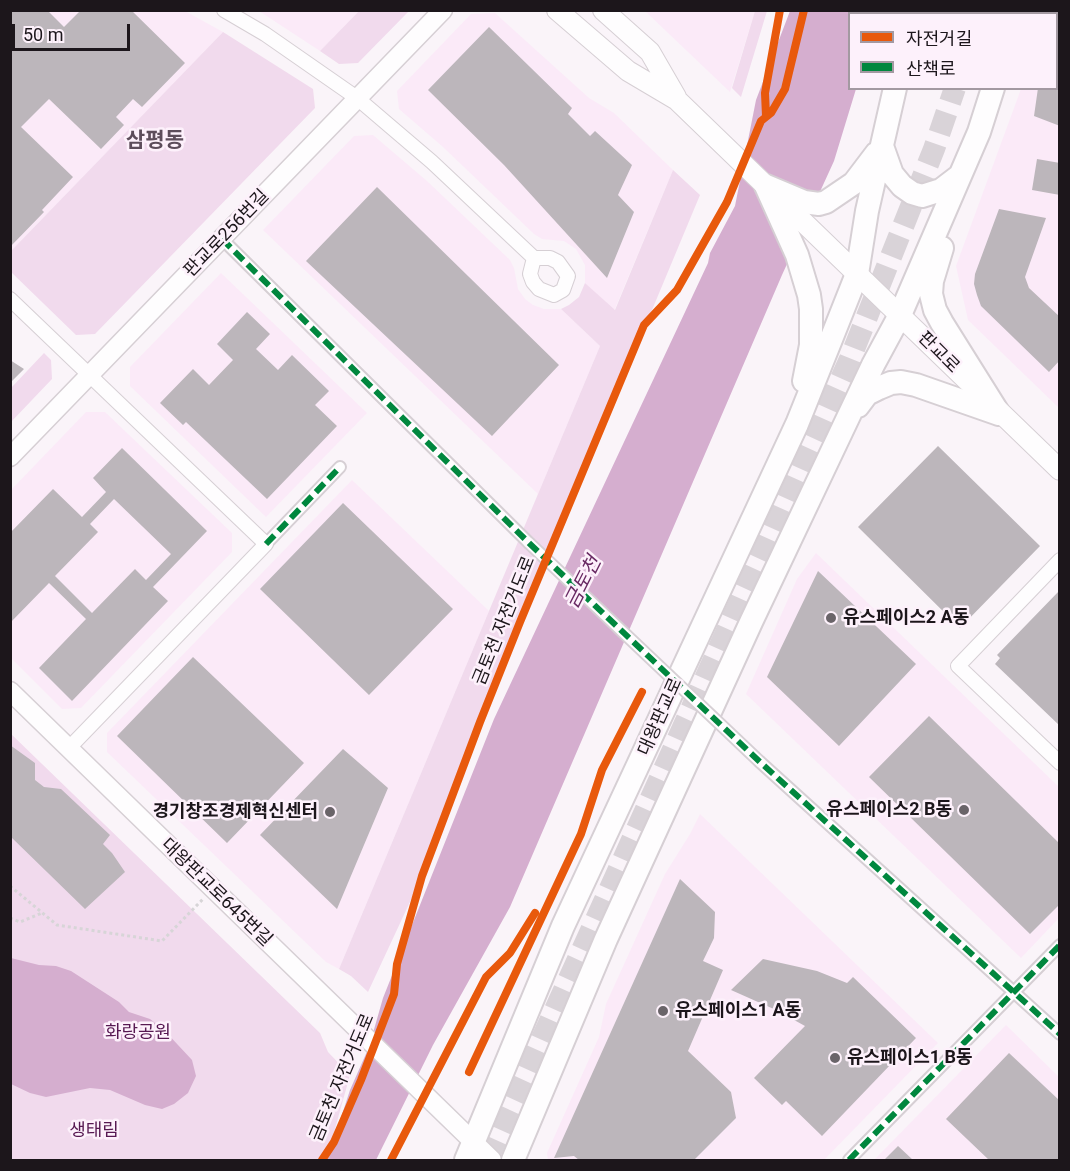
<!DOCTYPE html>
<meta charset="utf-8">
<style>
body{margin:0}
#map{position:relative;width:1070px;height:1171px;overflow:hidden;background:#faf4f9;font-family:Roboto,"Noto Sans KR",sans-serif}
canvas{display:block}
.frame{position:absolute;inset:0;border:12px solid #1c161b;pointer-events:none}
.legend{position:absolute;left:848px;top:12px;width:210px;height:78px;box-sizing:border-box;background:#fdf1fb;border:2px solid #a399a1;margin:0;padding:8px 10px;list-style:none;font-size:18px;color:#1c161b}
.legend li{display:flex;align-items:center;gap:12px;height:30px}
.legend b{width:30px;border:2px solid #a399a1}
.scale{position:absolute;left:12px;top:24px;width:118px;height:27px;box-sizing:border-box;border:3px solid #1c161b;border-top:0;padding-left:8px;font-size:18px;line-height:21px;white-space:nowrap;color:#1c161b;-webkit-text-stroke:4px #fdf1fb;paint-order:stroke}
</style>
<div id="map">
<canvas width="1070" height="1171"></canvas>
<div class="frame"></div>
<ul class="legend">
<li><b style="height:8px;background:#e8590c"></b>자전거길</li>
<li><b style="height:8px;background:#00873e"></b>산책로</li>
</ul>
<div class="scale">50 m</div>
</div>
<script>
const ctx = document.querySelector('canvas').getContext('2d');
ctx.lineJoin = 'round';
function fillPath(path, color) { ctx.fillStyle = color; ctx.fill(path, 'evenodd'); }
const toPath = rows => new Path2D(rows.map(r => 'M' + r).join(''));
function trace(path, color, width, dash) { ctx.strokeStyle = color; ctx.lineWidth = width; ctx.lineCap = dash ? 'butt' : 'round'; ctx.setLineDash(dash || []); ctx.stroke(path); }
function drawText(font, color, halo, rows, align = 'center') {
  ctx.font = font + ' Roboto,"Noto Sans KR",sans-serif'; ctx.lineWidth = 5; ctx.setLineDash([]); ctx.textBaseline = 'middle'; ctx.strokeStyle = halo; ctx.fillStyle = color; for (const [text, x, y, turn = 0] of rows) {
    ctx.save(); ctx.translate(x, y); ctx.rotate((+turn || 0) * Math.PI / 180); ctx.textAlign = isNaN(turn) ? turn : align; if (halo) ctx.strokeText(text, 0, 0); ctx.fillText(text, 0, 0); ctx.restore();
  }
}
fillPath(toPath([
 [11,11,185,11,223,32,11,251],
 [259,11,258,11,359,11,320,51],
 [645,11,755,11,730,92],
 [1032,11,1059,11,1059,408,968,320,956,266,1021,89,1056,88,1056,14,1031,13],
 [495,13,589,98,614,113,673,170,614,311,585,283,585,265,576,249,564,241,542,239,534,234,443,147,399,109,397,91,471,14],
 [373,135,427,181,510,260,514,268,518,289,525,299,533,305,544,309,561,309,600,346,538,494,263,230,354,136],
 [221,273,367,413,266,517,130,386,130,367],
 [86,412,105,412,232,533,232,552,81,708,62,709,11,658,11,490],
 [352,480,489,611,339,969,326,962,107,752,107,733],
 [816,553,1059,787,1059,918,1021,958,746,694,797,579],
 [700,814,938,1043,824,1160,548,1160,547,1153,599,1037,606,1004,665,874,690,834],
 [1006,1025,1059,1077,1059,1160,874,1160]
]), '#fbeaf8');
fillPath(toPath([
 [359,11,409,11,358,63,339,64,320,51],
 [755,11,767,11,741,97,732,88],
 [223,32,313,89,315,108,95,334,76,335,11,272,11,251],
 [673,170,700,195,480,722,422,876,368,992,351,976,339,969,600,346,561,309,569,305,579,297,585,283,615,310],
 [44,353,51,360,52,379,11,422,11,388],
 [10,733,320,1033,328,1052,350,1075,328,1154,323,1160,11,1160]
]), '#f1daed');
fillPath(toPath([
 [790,11,875,11,874,13,850,14,850,88,856,89,834,161,782,275,510,907,433,1045,376,1160,324,1160,334,1139,350,1090,369,1047,383,998,494,719,708,263,710,253,735,206,756,100],
 [11,958,39,965,56,966,71,971,119,1002,129,1012,150,1019,164,1030,192,1060,196,1076,188,1093,174,1104,162,1109,145,1105,110,1090,90,1088,46,1097,30,1093,11,1084]
]), '#d5aecf');
fillPath(toPath([
 [10,10,47,10,64,27,81,10,131,10,185,63,142,107,133,99,116,117,124,125,101,149,49,99,21,127,73,177,42,210,44,212,10,247],
 [1049,10,1060,10,1060,35,1056,34,1056,14,1048,14],
 [489,27,572,108,568,114,590,136,595,131,632,165,618,195,634,212,607,278,504,165,428,90],
 [1056,79,1060,80,1060,126,1034,116,1038,88,1056,88],
 [1037,159,1060,163,1060,195,1032,190],
 [377,187,559,365,492,436,306,261],
 [999,209,1046,218,1025,277,1029,288,1060,317,1060,360,1049,372,981,306,977,295,974,284,975,274],
 [247,312,270,334,256,349,278,370,292,355,329,391,315,405,337,426,267,499,186,422,183,425,160,403,193,369,209,385,233,360,217,344],
 [10,360,24,369,10,383],
 [938,446,1040,546,960,628,858,527],
 [122,448,207,531,153,587,168,601,72,701,39,668,86,619,49,583,10,623,10,533,53,489,82,517,106,492,93,478],
 [114,499,171,554,146,580,135,569,92,613,55,576,98,532,90,524],
 [343,503,453,609,369,695,260,589],
 [818,571,916,664,839,746,767,677],
 [1060,590,1060,726,995,664,1000,658,997,655],
 [193,657,304,763,227,843,117,736],
 [929,716,1060,844,1060,904,1030,934,869,777],
 [10,745,35,763,35,780,44,787,61,789,110,835,103,844,112,853,125,872,85,909,10,836],
 [343,749,388,788,337,909,260,835],
 [680,879,715,912,714,938,703,961,723,970,688,1051,731,1092,736,1118,694,1160,579,1160,574,1156,554,1158],
 [763,959,817,971,847,983,853,977,916,1038,822,1136,786,1101,782,1105,754,1078,805,1026,776,1010,731,990],
 [1009,1053,1060,1101,1060,1160,989,1160,946,1119],
 [898,1146,913,1160,884,1160]
]), '#bcb6bb');
trace(toPath([
 [487,1160,850,359,934,149,955,88]
]), '#d9d3d8', 22, [22, 11]);
const pedestrian = toPath([
 [222,239,529,543],
 [266,544,340,467],
 [760,762,1060,1034],
 [849,1160,1060,945]
]);
const minor = toPath([
 [224,10,265,34,357,98,432,162,534,258,550,258,558,262,568,276,563,290,554,295,539,289,533,282,530,274,534,258],
 [10,299,266,544,69,748],
 [1060,560,958,666,1060,763]
]);
const tertiary = toPath([
 [10,457,443,10],
 [10,691,492,1160]
]);
const secondary = toPath([
 [557,10,628,71,677,100,1060,470],
 [603,10,650,52,676,97]
]);
const primary = toPath([
 [917,14,917,10],
 [969,14,970,10],
 [1004,14,1004,10],
 [882,146,892,174,902,186,912,193,922,196,941,190,958,177],
 [766,186,797,255,809,295,811,309,811,345,804,381],
 [766,186,804,202,819,204,826,202,854,183,876,154],
 [942,248,932,281,931,294,935,310,942,323,999,414],
 [858,406,867,394,879,388,891,383,901,382,916,385,999,414],
 [466,1160,563,926,797,424,832,337,857,274,867,211,895,88],
 [513,1160,606,939,752,620,873,365,900,315,979,132,993,88]
]);
trace(pedestrian, '#d6cfd4', 14);
trace(minor, '#d6cfd4', 16);
trace(tertiary, '#d6cfd4', 21);
trace(secondary, '#d6cfd4', 22);
trace(primary, '#d6cfd4', 26);
trace(toPath([
 [10,886,57,925,162,941,203,899],
 [10,918,20,922,42,913]
]), '#d7d5d7', 3, [3, 3]);
trace(pedestrian, '#fefdfe', 10);
trace(minor, '#fefdfe', 14);
trace(tertiary, '#fefdfe', 18);
trace(secondary, '#fefdfe', 20);
trace(primary, '#fefdfe', 22);
const pedestrianBridge = toPath([
 [529,543,760,762]
]);
trace(pedestrianBridge, '#d6cfd4', 14, []);
trace(pedestrianBridge, '#fefdfe', 10);
trace(toPath([
 [222,239,529,543,760,762,1060,1034],
 [266,544,340,467],
 [849,1160,1060,945]
]), '#00873e', 6, [12, 6]);
trace(toPath([
 [766,116,765,93,780,10],
 [469,1072,581,834,602,770,642,692],
 [322,1160,334,1142,361,1080,394,994,397,964,422,876,480,722,520,622,644,325,677,290,727,202,761,121,771,113,785,89,804,10],
 [391,1160,486,977,510,953,535,913]
]), '#e8590c', 8);
for (const [x, y, r, color] of [
 [831,618,6,"#6a6469"],
 [964,810,6,"#6a6469"],
 [330,812,6,"#6a6469"],
 [663,1011,6,"#6a6469"],
 [835,1058,6,"#6a6469"]
]) { const dot = new Path2D(); dot.arc(x, y, r, 0, 2 * Math.PI); ctx.fillStyle = color; ctx.fill(dot); trace(dot, '#fdf1fb', 2); }
drawText('18px', '#1c161b', '#fdf1fb', [
 ["판교로256번길",227,234,-46],
 ["판교로",938,353,45],
 ["금토천 자전거도로",505,621,-68],
 ["대왕판교로",661,717,-66],
 ["대왕판교로645번길",216,893,44],
 ["금토천 자전거도로",343,1078,-67]
]);
drawText('bold 18px', '#1c161b', '#fdf1fb', [
 ["유스페이스2 A동",843,618],
 ["유스페이스2 B동",952,810,"right"],
 ["경기창조경제혁신센터",318,812,"right"],
 ["유스페이스1 A동",675,1011],
 ["유스페이스1 B동",847,1058]
], 'left');
drawText('18px', '#571952', '#fdf1fb', [
 ["화랑공원",138,1033],
 ["생태림",94,1131]
]);
drawText('italic 20px', '#692a63', '#fdf1fb', [
 ["금토천",584,583,-63]
]);
drawText('bold 21px', '#5d4d5b', '#fdf1fb', [
 ["삼평동",155,142]
]);
</script>
